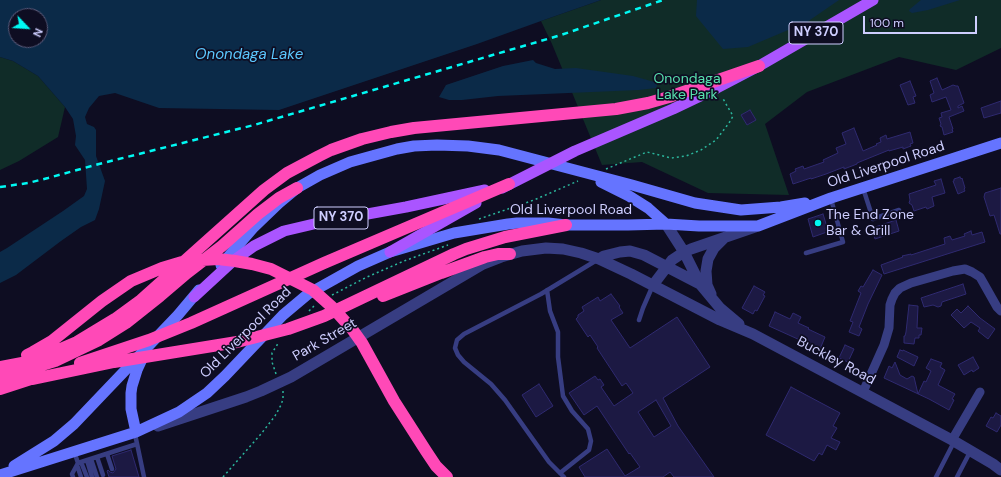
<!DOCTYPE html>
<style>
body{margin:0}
#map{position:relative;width:1001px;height:477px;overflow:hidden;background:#0e0d22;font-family:"DM Sans",sans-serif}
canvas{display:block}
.north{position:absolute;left:8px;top:8px;width:40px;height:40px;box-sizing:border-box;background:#0e0d22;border:1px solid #5b5a7a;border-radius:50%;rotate:115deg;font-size:11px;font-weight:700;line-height:16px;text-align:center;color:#ceceff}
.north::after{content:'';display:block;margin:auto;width:14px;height:18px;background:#00f9f3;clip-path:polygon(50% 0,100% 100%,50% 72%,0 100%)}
.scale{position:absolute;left:863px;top:16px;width:114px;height:18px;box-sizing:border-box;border:2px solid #ceceff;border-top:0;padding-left:5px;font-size:12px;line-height:14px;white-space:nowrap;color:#ceceff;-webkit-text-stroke:3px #0e0d22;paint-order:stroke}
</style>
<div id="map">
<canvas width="1001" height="477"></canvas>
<div class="north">N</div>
<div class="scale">100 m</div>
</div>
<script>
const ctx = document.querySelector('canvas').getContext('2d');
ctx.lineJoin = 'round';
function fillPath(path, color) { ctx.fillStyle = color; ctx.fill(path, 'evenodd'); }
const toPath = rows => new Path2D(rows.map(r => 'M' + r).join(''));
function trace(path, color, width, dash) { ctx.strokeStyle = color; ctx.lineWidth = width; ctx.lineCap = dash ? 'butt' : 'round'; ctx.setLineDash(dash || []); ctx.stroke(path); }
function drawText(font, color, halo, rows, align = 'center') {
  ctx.font = font + ' "DM Sans",sans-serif'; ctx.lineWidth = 3.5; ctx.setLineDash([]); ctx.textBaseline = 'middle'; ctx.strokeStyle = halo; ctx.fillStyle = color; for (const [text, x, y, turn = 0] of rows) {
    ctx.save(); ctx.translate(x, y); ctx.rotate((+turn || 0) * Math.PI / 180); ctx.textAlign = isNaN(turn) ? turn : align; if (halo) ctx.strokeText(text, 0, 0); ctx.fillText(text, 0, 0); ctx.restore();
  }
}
fillPath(toPath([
 [601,0,1001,0,1001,48,956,70,899,57,807,92,765,124,789,195,708,193,642,162,602,165,552,44,541,21],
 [0,57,13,61,38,76,65,107,58,137,19,161,0,170]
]), '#102c28');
fillPath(toPath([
 [0,0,601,0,541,21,477,44,279,110,159,108,115,93,99,96,89,108,85,117,87,124,94,127,96,130,96,156,105,181,99,209,95,220,81,227,61,241,16,275,0,283,0,252,7,248,63,211,84,196,87,189,85,160,75,145,76,136,73,119,65,107,38,76,13,61,0,57],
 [16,16,40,16,40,40,16,40],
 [697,0,839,0,807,22,748,47,723,49,696,16],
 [921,0,960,0,928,10,912,13,909,11,910,9],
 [533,60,536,63,555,69,576,68,633,76,658,83,656,88,639,90,498,96,462,100,449,100,439,97,446,85,503,66]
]), '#0b2a48');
const building = toPath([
 [937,78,942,90,953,85,956,86,958,86,964,103,958,106,958,108,962,106,964,111,949,117,953,129,952,129,953,132,944,135,942,127,940,126,941,124,939,118,942,117,941,113,951,110,946,97,932,102,930,95,934,93,930,81,937,78],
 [910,81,916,96,913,97,915,103,908,105,900,85,910,81],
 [1001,101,1001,113,984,118,981,108,1001,101],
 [750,110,756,120,747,125,741,115,750,110],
 [854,128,863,151,877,145,876,144,881,142,880,138,886,135,887,139,910,132,913,143,910,144,911,146,903,149,903,147,889,151,889,150,857,163,857,164,844,169,844,167,826,174,811,179,811,178,793,184,790,174,796,171,795,169,803,166,804,169,824,162,823,160,838,153,836,148,846,144,842,133,854,128],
 [960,177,961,179,962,178,965,188,964,189,965,191,958,194,953,181,954,181,954,179,960,177],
 [941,179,945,193,932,197,934,206,927,209,926,207,914,211,912,205,909,203,910,200,909,194,936,185,934,181,941,179],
 [1001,188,1001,234,1000,234,994,215,990,216,984,197,985,193,1001,188],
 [823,214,827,227,825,228,827,232,813,237,808,219,823,214],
 [896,220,899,231,875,239,872,228,896,220],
 [971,231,972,235,982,232,985,242,884,274,881,265,903,257,902,256,911,254,911,255,945,244,944,238,950,236,952,240,965,236,964,234,971,231],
 [873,270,882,275,868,304,859,327,862,329,859,336,849,332,853,322,850,321,861,293,858,291,861,286,863,287,873,270],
 [963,284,966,294,942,302,941,306,938,307,933,305,924,307,921,298,963,284],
 [754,286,765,292,763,295,765,296,757,311,755,310,753,314,742,308,754,286],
 [611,294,620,306,619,307,623,313,611,320,630,348,677,317,710,367,663,398,678,426,714,477,674,477,670,472,663,477,585,477,579,467,607,449,625,476,640,467,630,453,629,454,597,406,584,415,569,393,595,376,598,380,600,379,604,385,601,387,614,406,633,393,626,383,622,386,597,348,598,347,590,335,588,337,576,319,578,317,578,315,584,311,582,307,598,297,600,301,611,294],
 [656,400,671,426,654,437,638,412,656,400],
 [909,305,918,306,917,328,922,328,921,335,919,335,919,338,915,338,914,344,904,343,904,336,905,336,906,332,909,305],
 [968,306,980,318,995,329,988,339,978,331,980,328,971,322,964,328,951,315,957,309,961,313,968,306],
 [775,312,790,319,793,313,801,317,798,323,809,328,808,329,825,337,820,349,811,345,769,326,775,312],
 [845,345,854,349,848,362,839,358,845,345],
 [900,350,903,351,903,350,918,357,914,366,897,357,900,350],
 [973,357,979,368,973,372,972,370,964,375,958,365,973,357],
 [931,359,942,363,940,367,945,370,938,385,955,394,952,399,954,400,949,410,929,399,884,378,889,366,892,368,895,362,900,375,907,379,912,376,914,377,918,394,924,381,926,382,931,371,926,368,931,359],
 [539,384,553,406,536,417,522,395,539,384],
 [791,387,840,413,833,426,837,428,831,438,840,442,836,450,827,445,822,455,819,453,814,461,766,435,791,387],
 [996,413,1001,416,1001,425,997,432,986,426,991,417,993,418,996,413],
 [131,450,139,477,109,477,107,471,108,470,110,472,113,473,116,469,112,456,131,450]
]);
fillPath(building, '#1c1943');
trace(building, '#2f2a70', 1);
trace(toPath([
 [606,169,647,152,671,158,686,156,701,150,716,140,729,123,733,116,722,97],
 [479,219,534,200,578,181],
 [332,295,367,277,404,261,448,245],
 [309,311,315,305],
 [276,374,272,362,272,353,279,342],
 [223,477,261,434,275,416,281,405,283,399,283,390]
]), '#2bb69c', 1.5, [2, 3]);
trace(toPath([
 [863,188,873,219,899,210],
 [806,253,843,242,831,199],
 [547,290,550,311,558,332,558,357,563,396,572,411,588,429,591,441,589,450,560,473],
 [639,320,643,308,653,285],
 [135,434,144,477],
 [74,451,78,463,137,444],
 [107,454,112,469],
 [97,457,103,475],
 [91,459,97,477],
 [87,460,92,477],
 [81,462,87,477],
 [77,465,81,477],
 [73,477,72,474,78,463],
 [564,477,549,462,505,400,491,384,464,362,458,355,455,348,457,340,464,334,541,294,597,260],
 [936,477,954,442],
 [957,477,970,452]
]), '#373d82', 4.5);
trace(toPath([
 [863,392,884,345,889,328,890,305,892,299,895,293,900,288,911,283,953,271,965,269,972,272,980,277,984,284,997,307,1001,311],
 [952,440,980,392]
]), '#373d82', 9);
trace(toPath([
 [666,224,684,252,700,284,720,308,739,324],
 [599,259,604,256,620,252,630,251,644,255,700,284],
 [653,285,672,260,684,252,691,249,755,227],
 [711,294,707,285,706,271,708,259,714,248,724,238],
 [158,426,246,397,261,391,291,377,483,264,501,257,522,251,546,248,563,249,581,253,599,259,631,274,720,320,753,334,952,440,993,464,1001,470]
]), '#373d82', 11);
trace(toPath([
 [601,182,629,196,648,208,666,224],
 [221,265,254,227,279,203,297,188,320,175,350,162,397,149,414,146,437,145,468,146,499,150,632,185,695,203,741,210,781,207,805,203],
 [136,432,131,409,131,393,132,386,137,370,144,355],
 [14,466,54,441,74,424,178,315,199,290],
 [0,475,136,432,179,412,207,393,225,376,283,315,308,294,358,266,390,252,454,233,508,224,517,223,548,223,566,225,628,225,666,224,699,226,758,226,831,198,1001,143]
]), '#6574ff', 11);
trace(toPath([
 [502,188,575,151,673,109,717,88,759,66,873,0],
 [390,252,476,203],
 [194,297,233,261,254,246,284,231,318,223,406,207,485,190]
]), '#a5f', 11);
trace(toPath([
 [383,296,441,273,485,257,498,254,510,254],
 [27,355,33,352,52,341,102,301,131,281,162,268,182,262,202,260,218,259,235,261,252,264,271,269,313,290,332,307,352,329,362,343,394,401,426,451,436,466,447,477],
 [80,363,149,340,191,323,324,263,509,184],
 [0,367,22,363,56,351,77,342,115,319,141,300,264,190,287,173,319,156,331,150,362,139,391,132,414,128,616,109,648,103,669,97,759,66],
 [0,378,55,361,99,340,126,323,160,296,187,273,222,246,258,214,279,198,297,188],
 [33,379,114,362,237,342,288,329,324,316,454,254,466,249,505,237,566,225],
 [0,389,40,376]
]), '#ff49b7', 12);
trace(toPath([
 [0,187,28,183,48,178,99,164,254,125,561,35,663,0]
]), '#00f9f3', 2.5, [6, 5]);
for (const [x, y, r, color] of [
 [818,223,4,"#00f9f3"]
]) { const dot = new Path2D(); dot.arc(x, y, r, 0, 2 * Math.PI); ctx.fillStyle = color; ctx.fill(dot); trace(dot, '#0e0d22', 1.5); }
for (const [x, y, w] of [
 [816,33,54],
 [341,218,54]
]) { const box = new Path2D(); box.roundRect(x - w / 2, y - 11, w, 22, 3); ctx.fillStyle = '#0e0d22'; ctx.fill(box); trace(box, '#ceceff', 1); }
drawText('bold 13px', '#ceceff', null, [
 ["NY 370",816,33],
 ["NY 370",341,218]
]);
drawText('14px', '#58e1ae', '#0e0d22', [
 ["Onondaga",687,79],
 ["Lake Park",687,95]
]);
drawText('14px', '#ceceff', '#0e0d22', [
 ["Old Liverpool Road",886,165,-18],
 ["Old Liverpool Road",571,210],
 ["Old Liverpool Road",246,333,-45],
 ["Park Street",325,340,-30],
 ["Buckley Road",836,361,28]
]);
drawText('14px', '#ceceff', '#0e0d22', [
 ["The End Zone",826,215],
 ["Bar & Grill",826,231]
], 'left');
drawText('italic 15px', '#5cc8ff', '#0e0d22', [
 ["Onondaga Lake",249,55]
]);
</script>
